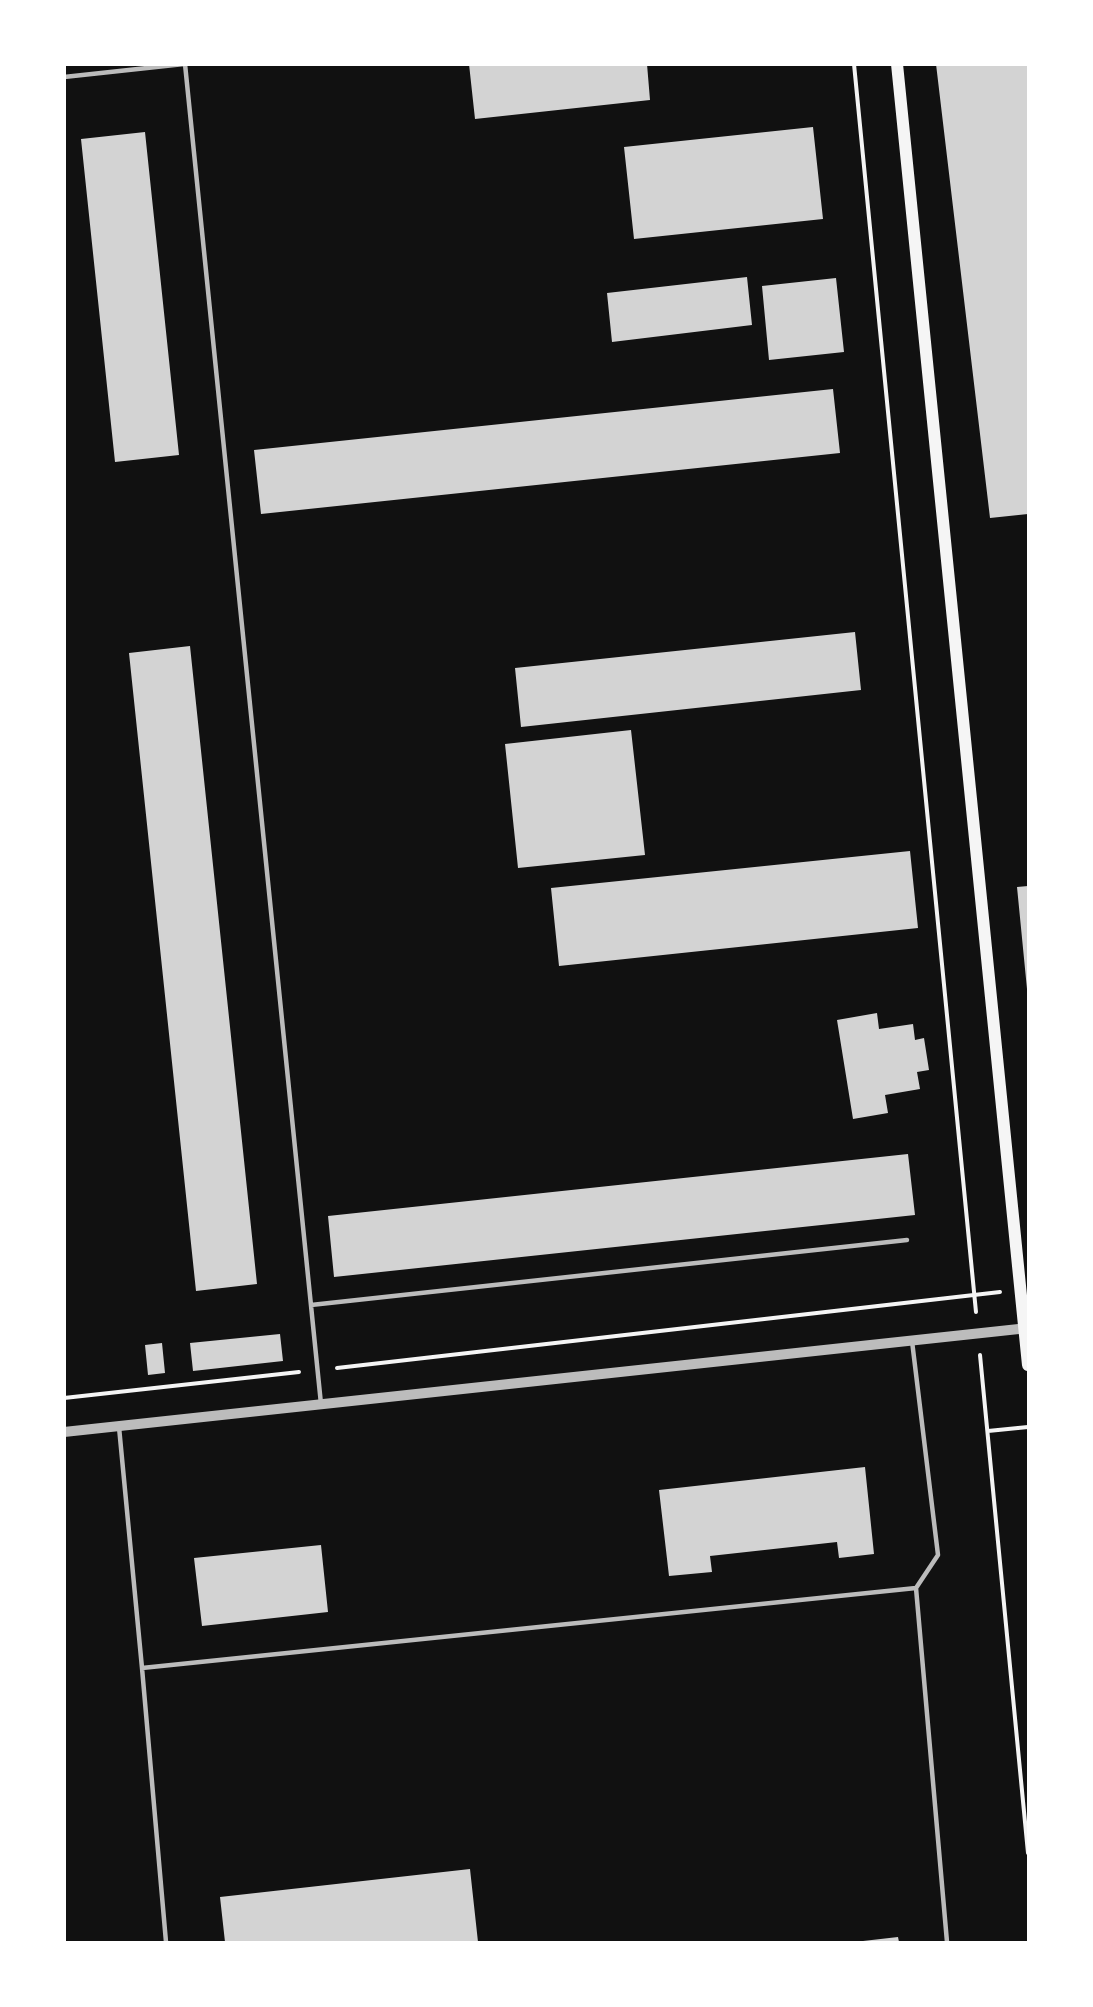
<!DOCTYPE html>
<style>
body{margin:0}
#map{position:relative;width:1093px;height:2007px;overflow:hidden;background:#111;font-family:"IBM Plex Serif",serif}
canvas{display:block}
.frame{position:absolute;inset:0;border:66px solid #fff;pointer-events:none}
</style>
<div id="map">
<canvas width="1093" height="2007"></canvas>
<div class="frame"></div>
</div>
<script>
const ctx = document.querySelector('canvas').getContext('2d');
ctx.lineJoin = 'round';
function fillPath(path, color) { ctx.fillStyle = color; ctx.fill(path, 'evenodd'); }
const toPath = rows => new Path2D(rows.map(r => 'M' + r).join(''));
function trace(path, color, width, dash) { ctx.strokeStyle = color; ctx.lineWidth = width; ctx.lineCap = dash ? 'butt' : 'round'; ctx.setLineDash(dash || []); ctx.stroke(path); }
fillPath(toPath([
 [469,64,647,64,650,100,475,119],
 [936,64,1028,64,1028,514,990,518],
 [813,127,823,219,634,239,624,147],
 [145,132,179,455,115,462,81,139],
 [747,277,752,325,612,342,607,293],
 [836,278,844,352,769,360,762,286],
 [833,389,840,453,261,514,254,450],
 [855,632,861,690,521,727,515,668],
 [190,646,257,1284,196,1291,129,653],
 [631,730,645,855,518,868,505,744],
 [910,851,918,928,559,966,551,888],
 [1028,886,1028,989,1027,989,1017,887],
 [877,1013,879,1029,913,1024,915,1040,924,1038,929,1070,917,1072,920,1089,885,1095,888,1113,853,1119,837,1020],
 [908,1154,915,1215,334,1277,328,1216],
 [280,1334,283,1361,193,1371,190,1343],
 [162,1343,165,1373,148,1375,145,1345],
 [865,1467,874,1554,839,1558,837,1542,710,1556,712,1572,669,1576,659,1490],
 [321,1545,328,1612,202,1626,194,1558],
 [470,1869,478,1942,225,1942,220,1897],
 [898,1937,899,1942,863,1942,863,1941]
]), '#d3d3d3');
trace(toPath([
 [854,64,976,1312],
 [980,1355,1028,1853],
 [337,1368,1000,1292],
 [64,1398,299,1372],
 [988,1431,1028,1427]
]), '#f5f5f5', 4);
trace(toPath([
 [185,64,321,1404],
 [64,77,184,64],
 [311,1305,907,1240],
 [119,1427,142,1668,916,1588,938,1555,912,1341],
 [916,1588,947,1942],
 [142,1668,166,1942]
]), '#bcbcbc', 4.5);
trace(toPath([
 [64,1432,1028,1328]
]), '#bcbcbc', 10);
trace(toPath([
 [897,64,1028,1365]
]), '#f5f5f5', 12);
</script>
